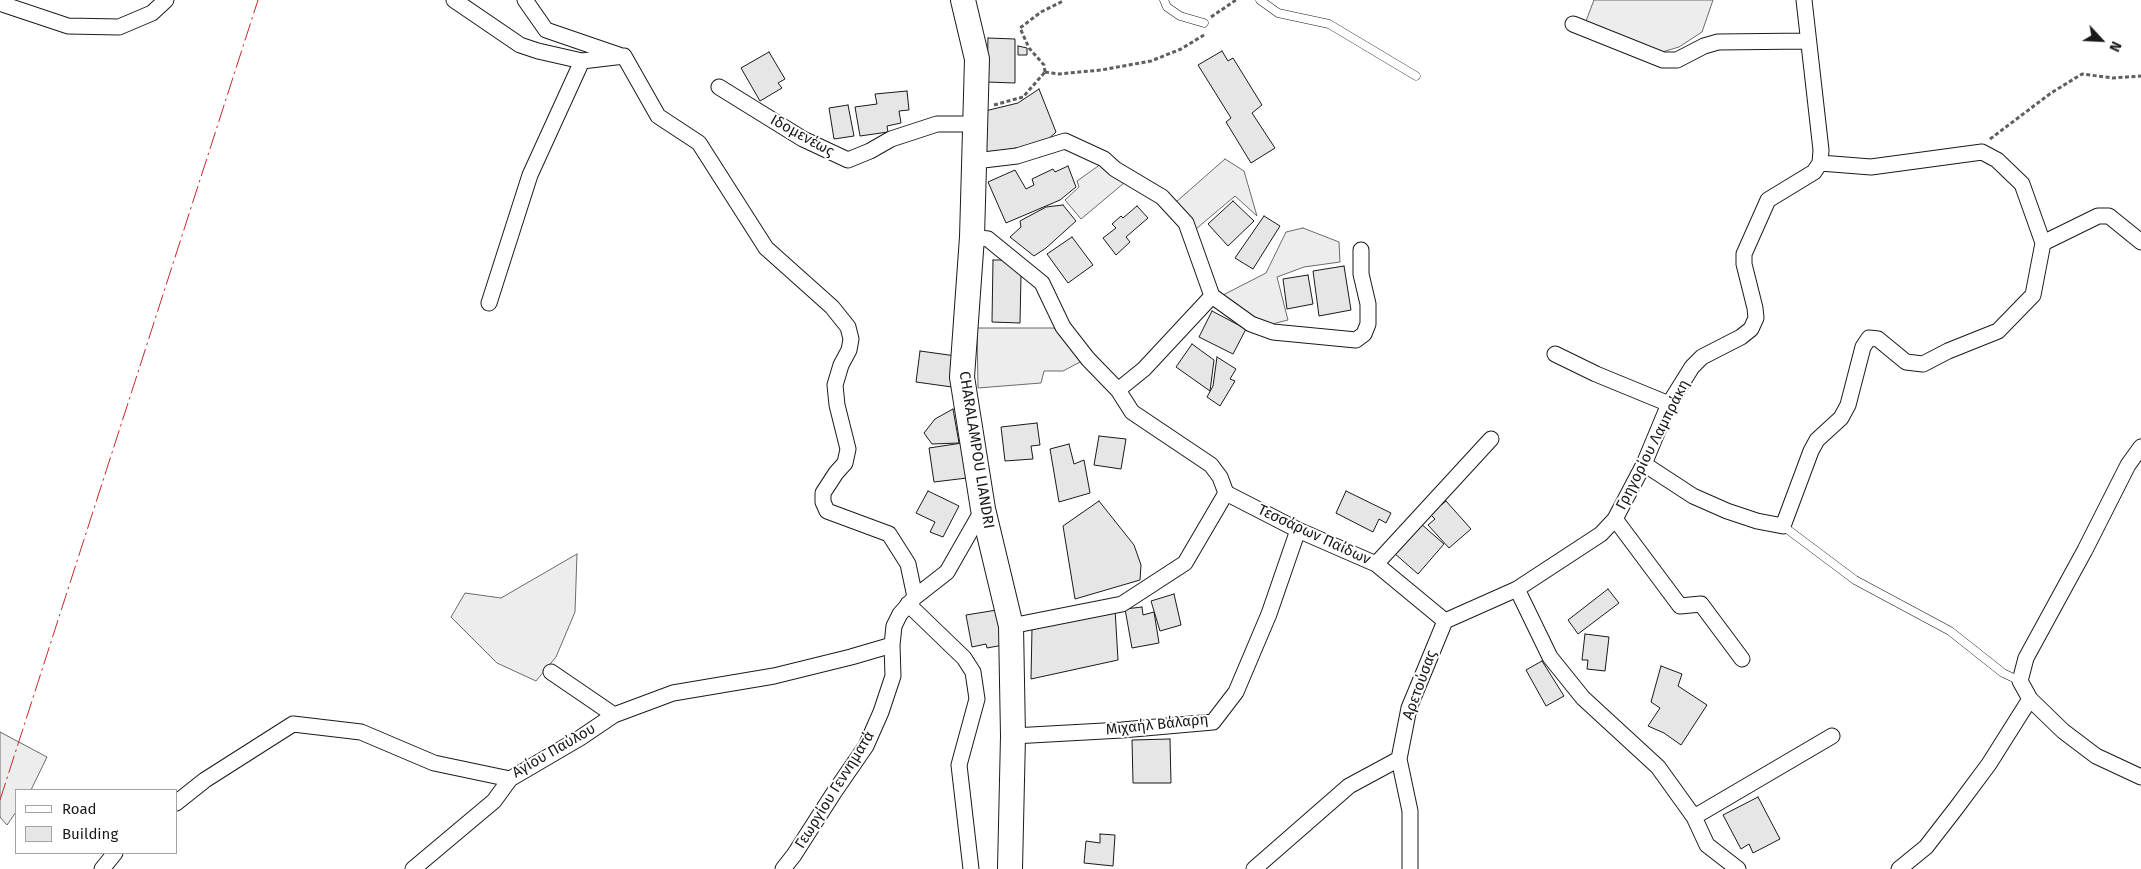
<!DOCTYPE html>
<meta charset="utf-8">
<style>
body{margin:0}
#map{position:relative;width:2141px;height:869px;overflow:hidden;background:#fff;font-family:"Fira Sans",sans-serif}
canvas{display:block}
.legend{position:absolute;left:15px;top:789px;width:162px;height:65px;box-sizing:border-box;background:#fff;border:1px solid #a3a3a3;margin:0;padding:6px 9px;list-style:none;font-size:15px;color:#1a1a1a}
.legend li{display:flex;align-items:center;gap:10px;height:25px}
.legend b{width:25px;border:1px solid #a3a3a3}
.north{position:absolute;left:2076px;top:15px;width:50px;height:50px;-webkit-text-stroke:4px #fff;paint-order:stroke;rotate:115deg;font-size:14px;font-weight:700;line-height:20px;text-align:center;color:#1a1a1a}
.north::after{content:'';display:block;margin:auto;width:18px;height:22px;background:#1a1a1a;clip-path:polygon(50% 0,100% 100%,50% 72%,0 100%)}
</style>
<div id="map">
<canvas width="2141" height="869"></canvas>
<ul class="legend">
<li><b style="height:6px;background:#fff"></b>Road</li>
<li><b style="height:14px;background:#e6e6e6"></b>Building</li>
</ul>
<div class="north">N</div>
</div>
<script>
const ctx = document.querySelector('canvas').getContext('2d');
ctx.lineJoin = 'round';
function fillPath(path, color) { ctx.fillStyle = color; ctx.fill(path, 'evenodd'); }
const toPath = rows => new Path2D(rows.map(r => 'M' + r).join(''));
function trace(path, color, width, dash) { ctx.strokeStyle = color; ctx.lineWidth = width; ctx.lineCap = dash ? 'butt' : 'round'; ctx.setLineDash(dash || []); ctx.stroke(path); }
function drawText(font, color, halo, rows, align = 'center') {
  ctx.font = font + ' "Fira Sans",sans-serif'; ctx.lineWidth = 4; ctx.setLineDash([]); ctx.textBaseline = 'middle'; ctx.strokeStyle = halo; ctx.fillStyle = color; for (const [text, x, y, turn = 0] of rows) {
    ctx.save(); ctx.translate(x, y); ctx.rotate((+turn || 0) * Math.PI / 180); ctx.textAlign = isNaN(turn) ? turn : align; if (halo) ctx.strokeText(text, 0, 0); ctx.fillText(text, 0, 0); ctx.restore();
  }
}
const built = toPath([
 [1594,0,1713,0,1702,32,1679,47,1662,52,1586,21,1594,0],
 [1225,159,1244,171,1257,216,1235,196,1196,229,1190,218,1176,202,1225,159],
 [1101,164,1124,183,1081,219,1065,200,1079,187,1077,181,1101,164],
 [1303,228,1339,242,1340,262,1304,267,1277,277,1288,320,1272,324,1249,315,1223,295,1266,273,1286,232,1303,228],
 [977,328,1054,328,1082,361,1063,371,1044,371,1041,383,978,388,977,328],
 [577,554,575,612,556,657,536,681,497,663,451,617,465,593,501,598,577,554],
 [0,732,47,757,31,790,16,790,16,812,7,825,0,817,0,732]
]);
fillPath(built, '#ededed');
trace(built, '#6a6a6a', 1);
const building = toPath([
 [988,38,1015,39,1015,83,987,82,988,38],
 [1018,46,1027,48,1027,55,1018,55,1018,46],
 [1222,51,1228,61,1233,58,1262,105,1252,113,1275,148,1251,163,1226,122,1231,118,1198,65,1222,51],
 [769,52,785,79,778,83,782,88,760,101,741,68,769,52],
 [1039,89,1056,132,1044,143,984,154,985,111,1018,103,1039,89],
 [907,91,909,110,899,111,901,123,887,126,888,132,860,136,855,107,877,104,875,94,907,91],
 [848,105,854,136,834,139,829,108,848,105],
 [1068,166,1076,187,1060,200,1006,223,988,182,1015,170,1026,189,1034,185,1032,179,1053,169,1055,172,1068,166],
 [1233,201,1254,221,1228,246,1208,224,1233,201],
 [1063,205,1076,221,1046,248,1034,256,1010,237,1021,227,1020,221,1046,207,1063,205],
 [1137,206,1148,218,1126,237,1130,242,1116,255,1103,238,1116,228,1112,224,1121,216,1123,218,1137,206],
 [1264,216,1280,226,1253,269,1235,258,1264,216],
 [1072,237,1093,265,1068,283,1047,254,1072,237],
 [993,260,1010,260,1021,275,1020,323,992,322,993,260],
 [1344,266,1351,310,1319,316,1313,271,1344,266],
 [1308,275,1313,304,1287,309,1283,279,1308,275],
 [1212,311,1246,329,1233,354,1199,337,1212,311],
 [1192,344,1214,360,1210,391,1176,367,1192,344],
 [920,351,956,356,952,387,916,382,920,351],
 [1217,357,1236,369,1230,379,1235,381,1220,406,1207,397,1213,386,1217,357],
 [953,409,959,443,932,444,924,433,935,419,953,409],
 [1037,423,1040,445,1031,446,1033,459,1005,461,1001,427,1037,423],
 [1099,436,1126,439,1121,469,1094,465,1099,436],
 [962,443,967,478,934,482,929,448,962,443],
 [1069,444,1074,464,1084,460,1090,493,1059,502,1050,449,1069,444],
 [928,491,959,506,943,537,930,532,935,522,916,513,928,491],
 [1346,491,1391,513,1386,523,1379,519,1373,532,1336,513,1346,491],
 [1099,501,1134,545,1141,565,1140,580,1075,599,1063,526,1099,501],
 [1446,501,1471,529,1449,548,1428,525,1435,519,1430,514,1446,501],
 [1420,523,1444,544,1418,574,1394,553,1420,523],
 [1608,589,1619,603,1578,634,1568,620,1608,589],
 [1174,594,1181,625,1160,631,1151,601,1174,594],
 [1142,607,1143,615,1154,612,1159,643,1132,648,1125,609,1142,607],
 [1003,609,1009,644,987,648,986,644,972,647,966,615,1003,609],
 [1115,609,1118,660,1031,679,1032,628,1115,609],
 [1585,634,1609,637,1605,671,1587,669,1588,660,1582,660,1585,634],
 [1542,661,1564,696,1546,706,1526,670,1542,661],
 [1661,666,1682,674,1678,686,1707,705,1681,745,1664,733,1648,726,1660,708,1651,702,1661,666],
 [1170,739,1171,783,1133,783,1132,740,1170,739],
 [1758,797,1780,839,1753,853,1749,844,1741,849,1723,815,1758,797],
 [1100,834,1115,835,1113,866,1084,863,1086,841,1100,843,1100,834]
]);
fillPath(building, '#e6e6e6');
trace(building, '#1a1a1a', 1);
const lane = toPath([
 [1164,0,1167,7,1180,16,1204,23],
 [1260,0,1278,13,1329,24,1416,76],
 [1783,526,1855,580,1950,631,2003,673,2020,681]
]);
const street = toPath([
 [454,0,520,45,538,51,582,61,624,56,658,116,699,143,766,248,832,307,848,327,851,339,849,350,841,365,835,385,837,405,848,449,845,463,836,473,823,493,823,502,827,511,889,534,908,564,915,597],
 [525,0,546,30,619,55],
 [0,2,5,5,68,26,119,27,152,13,166,0],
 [1573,24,1663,60,1677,60,1704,46,1718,42,1807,41],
 [719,87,803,139,848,160,870,151,891,139,937,124,974,124],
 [975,161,1017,156,1065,141,1104,159,1115,169,1162,197,1186,223,1212,296,1251,324,1273,332,1356,340,1364,334,1368,324,1368,304,1361,274,1361,250],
 [972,237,988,239,1042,283,1063,327,1088,359,1118,390,1132,412,1211,465,1220,477,1226,493,1298,530,1376,564,1445,621],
 [2043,243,2098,216,2109,216,2141,242],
 [489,303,530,175,582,61],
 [1555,354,1596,374,1669,404],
 [1118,390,1144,369,1212,296],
 [2141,447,2128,465,2085,550,2026,658,2020,681,2030,699,2063,731,2096,756,2141,777],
 [1644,464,1693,496,1727,511,1757,521,1783,526,1811,451,1817,440,1841,418,1848,405,1863,347,1869,338,1878,339,1906,362,1923,364,1948,351,1998,331,2033,295,2043,243,2022,184,1997,160,1982,152,1871,167,1820,163],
 [1615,519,1680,606,1701,604,1742,659],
 [1376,564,1491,439],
 [1517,589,1550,657,1583,698,1658,767,1694,817,1707,845,1738,869],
 [908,604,964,658,973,672,977,699,959,765,971,869],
 [1445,621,1517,589,1601,534,1615,519,1644,464,1669,404,1692,367,1702,357,1741,337,1751,329,1756,318,1755,308,1744,264,1744,254,1768,200,1814,172,1820,163,1821,150,1804,0],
 [1011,626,1122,604,1185,563,1226,493],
 [551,672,614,715],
 [1013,736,1122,730,1213,722,1236,692,1269,614,1298,530],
 [176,803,205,780,293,724,361,732,434,763,510,779,580,738,614,715,673,693,774,676,851,657,892,645],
 [1694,817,1832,736],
 [102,869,115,853],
 [413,869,494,801,510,779],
 [783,869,794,855,835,791,866,746,881,712,893,676,892,645,894,626,900,614,915,597,947,572,983,509],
 [1254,869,1349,786,1399,759],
 [1410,869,1410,811,1399,759,1409,708,1445,621],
 [1899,869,1926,847,1957,807,1989,764,2030,699]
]);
const primary = toPath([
 [963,0,977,59,972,237,962,377,983,509,1011,626,1013,736,1010,869]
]);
trace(lane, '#1a1a1a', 9);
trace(street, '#1a1a1a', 17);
trace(primary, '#1a1a1a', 26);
trace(toPath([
 [1211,17,1236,0],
 [1045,72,1058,74,1101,70,1151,61,1181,49,1204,35],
 [1045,72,1044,65,1029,48,1020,28,1041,12,1063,1],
 [994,105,1023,97,1045,72],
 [1990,139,2051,93,2082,74,2113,78,2141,76]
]), '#5f5f5f', 3, [4, 2.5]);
trace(lane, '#fff', 8);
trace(street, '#fff', 15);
trace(primary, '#fff', 24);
trace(toPath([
 [0,800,258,0]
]), '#c62828', 1, [18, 4, 2.5, 4]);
drawText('15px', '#1a1a1a', '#fff', [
 ["Ιδομενέως",802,136,29],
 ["Γρηγορίου Λαμπράκη",1653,445,-63],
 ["CHARALAMPOU LIANDRI",976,450,81],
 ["Τεσσάρων Παίδων",1314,535,25],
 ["Αρετούσας",1420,685,-70],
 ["Μιχαήλ Βάλαρη",1157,725,-6],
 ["Αγίου Παύλου",554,751,-30],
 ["Γεωργίου Γεννηματά",835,790,-58]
]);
</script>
